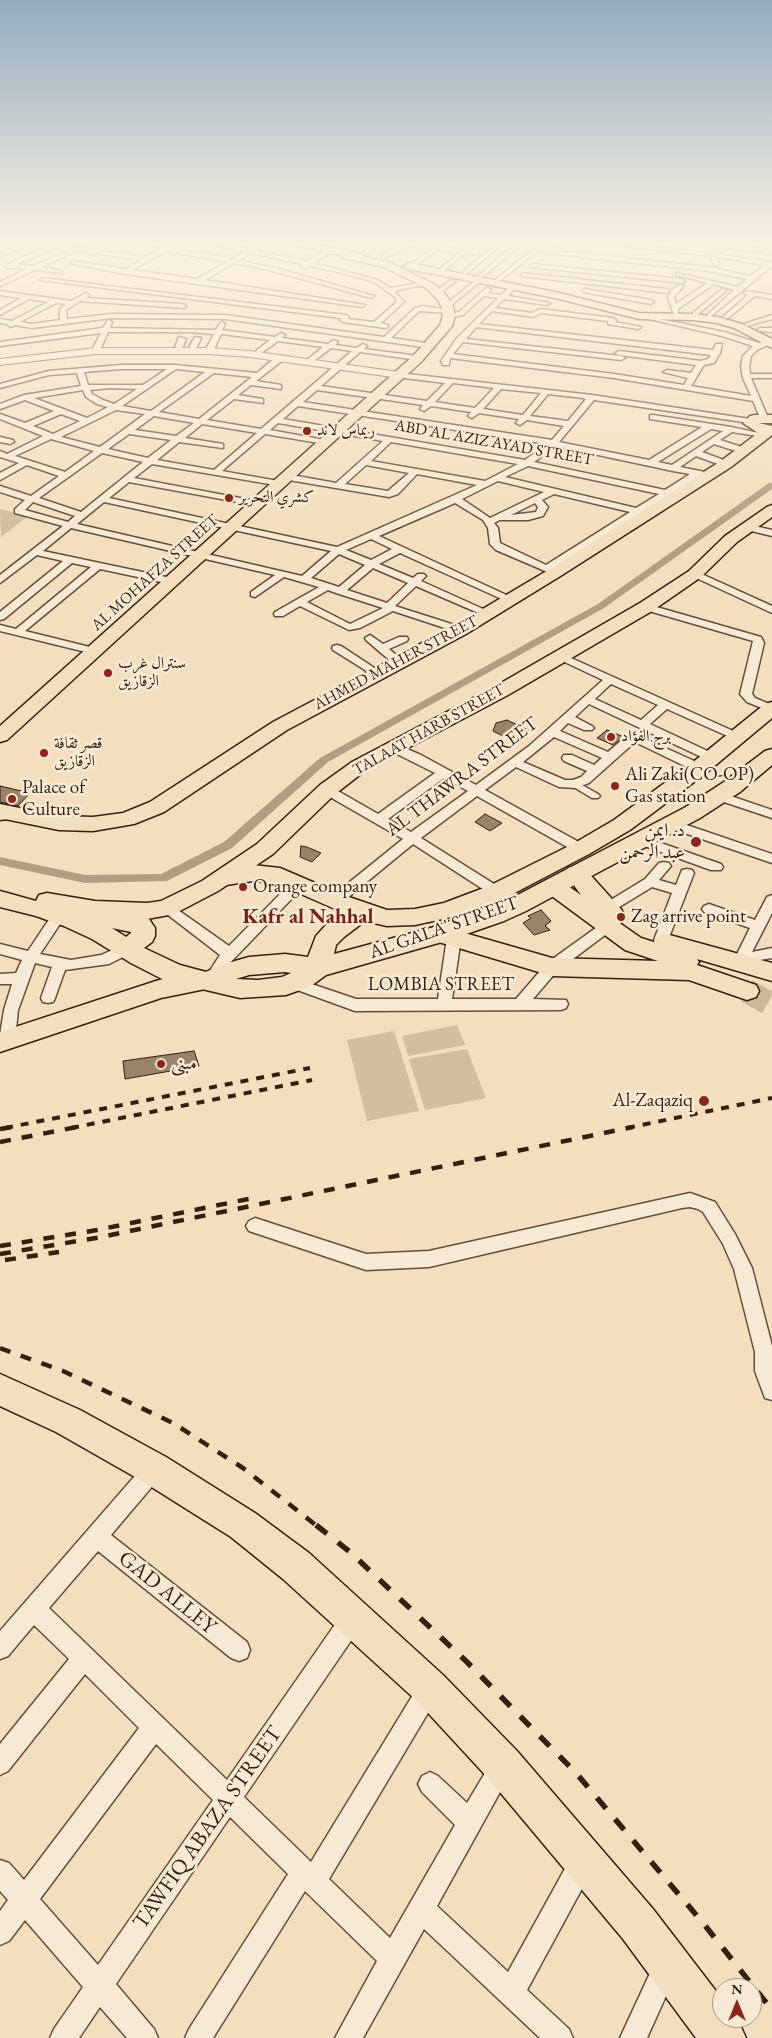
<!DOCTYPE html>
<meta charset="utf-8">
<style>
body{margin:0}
#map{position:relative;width:772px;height:2038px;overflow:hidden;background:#f3dfbd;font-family:"EB Garamond",serif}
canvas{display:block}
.north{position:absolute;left:712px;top:1978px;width:50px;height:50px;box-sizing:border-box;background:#f7ead4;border:1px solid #aa9985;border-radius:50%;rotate:0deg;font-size:14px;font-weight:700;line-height:20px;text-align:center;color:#371f0e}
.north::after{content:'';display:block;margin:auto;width:18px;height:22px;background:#8f2418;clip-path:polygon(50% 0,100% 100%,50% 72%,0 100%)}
</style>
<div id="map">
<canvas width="772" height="2038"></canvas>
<div class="north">N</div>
</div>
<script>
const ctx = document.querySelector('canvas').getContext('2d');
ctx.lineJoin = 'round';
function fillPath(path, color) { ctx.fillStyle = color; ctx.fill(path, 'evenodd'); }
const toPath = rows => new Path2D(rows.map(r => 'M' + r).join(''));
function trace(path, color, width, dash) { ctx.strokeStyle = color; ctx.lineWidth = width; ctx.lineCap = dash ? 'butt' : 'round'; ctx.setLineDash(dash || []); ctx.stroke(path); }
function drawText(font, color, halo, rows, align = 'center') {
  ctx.font = font + ' "EB Garamond",Amiri,serif'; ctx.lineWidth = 5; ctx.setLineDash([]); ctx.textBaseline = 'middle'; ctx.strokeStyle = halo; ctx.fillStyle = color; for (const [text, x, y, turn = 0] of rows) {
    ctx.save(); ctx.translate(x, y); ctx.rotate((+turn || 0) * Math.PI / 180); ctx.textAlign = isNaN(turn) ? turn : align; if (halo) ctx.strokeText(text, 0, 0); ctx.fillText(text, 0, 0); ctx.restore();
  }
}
fillPath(toPath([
 [0,509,28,516,1,537],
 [457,1025,465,1045,408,1056,402,1036],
 [394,1031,419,1111,367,1121,347,1040],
 [467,1049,486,1098,425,1110,409,1059]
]), '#d3be9f');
fillPath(toPath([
 [769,483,772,483,772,489,604,608,328,762,232,848,167,881,85,883,0,865,0,857,85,875,161,874,224,842,320,758,598,604,769,483]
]), '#b39e82');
const building = toPath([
 [507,720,530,731,515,742,493,731,496,723,507,720],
 [607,730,619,735,624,737,613,745,597,738,607,730],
 [0,786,30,793,18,806,0,802,0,786],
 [485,814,502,823,490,831,475,822,485,814],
 [301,846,307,847,321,853,312,862,300,857,301,846],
 [541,910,551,921,545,926,550,930,534,935,523,923,531,918,528,916,541,910],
 [194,1051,199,1066,125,1079,123,1061,194,1051]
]);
fillPath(building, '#998369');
trace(building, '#371f0e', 1);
trace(toPath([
 [747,991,772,1005]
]), '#cdb99a', 24, [24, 12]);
const pedestrian = toPath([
 [575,781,598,794,600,796,598,798,592,798,572,786,572,782,575,781]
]);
const minor = toPath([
 [26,243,33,243,0,257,0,253,26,243],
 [33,243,45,243,146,257,164,247,145,245,142,243,172,243,175,245,171,248,232,259,245,252,209,244,208,243,250,249,262,243,268,243,256,251,307,261,331,248,333,251,314,263,378,280,390,288,426,282,429,284,394,291,404,302,381,323,388,325,388,327,386,328,343,322,340,320,341,318,40,280,43,278,346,315,349,317,348,319,374,322,397,302,395,297,374,282,338,272,309,266,304,268,301,266,303,264,251,253,239,261,276,268,374,296,371,298,273,271,234,263,205,280,365,305,362,307,125,274,70,263,73,261,126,269,141,260,77,251,41,267,62,271,62,273,35,270,0,286,0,282,27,269,8,268,6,267,6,265,47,246,33,243],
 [55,248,70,250,33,266,17,264,55,248],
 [166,251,227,262,197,279,133,270,166,251],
 [348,243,355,243,345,249,341,249,341,247,348,243],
 [377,243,383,243,367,254,363,254,363,252,377,243],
 [402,243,435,246,440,243,443,245,441,247,463,250,472,243,478,243,470,250,480,253,477,255,466,253,443,271,441,270,441,268,459,253,437,250,415,266,413,263,431,249,405,246,386,258,382,258,382,256,402,243],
 [497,243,503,243,467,274,463,274,463,272,497,243],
 [516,243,522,243,483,277,479,277,479,275,516,243],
 [596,243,613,243,709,253,706,255,596,243],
 [701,243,720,243,772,250,772,254,718,247,716,254,769,262,772,260,772,266,710,317,708,316,708,314,734,290,714,284,678,309,678,315,674,315,668,297,672,290,679,285,684,286,674,297,676,304,707,283,677,275,677,273,738,287,747,279,708,271,536,252,500,281,495,280,535,248,528,247,530,244,560,249,549,250,708,267,750,276,765,265,716,257,720,265,715,266,709,255,713,246,701,243],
 [532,264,682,279,685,281,682,283,530,267,530,265,532,264],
 [523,273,667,289,670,291,667,293,521,276,521,274,523,273],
 [477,279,482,280,449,307,445,307,445,305,477,279],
 [451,280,456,281,440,293,436,293,436,291,451,280],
 [511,286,516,287,508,296,550,303,547,305,504,299,495,308,532,313,540,309,613,318,616,320,615,322,641,327,638,329,608,324,608,321,541,313,533,317,492,311,479,324,713,350,716,344,722,344,720,353,714,363,704,365,691,386,751,396,743,378,741,367,743,356,753,346,722,336,645,318,645,316,724,332,759,343,768,341,768,345,757,350,751,356,749,367,750,374,772,374,772,378,751,378,768,418,761,420,753,401,614,378,450,358,449,365,443,365,441,361,457,338,498,298,484,296,463,315,449,318,447,317,447,315,459,312,486,288,491,289,488,293,501,295,511,286],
 [476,327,711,355,708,359,701,361,619,351,615,353,619,355,696,365,691,373,667,370,663,372,688,378,684,385,614,374,453,354,463,342,621,360,625,358,621,356,466,339,476,327],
 [585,289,651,300,654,302,651,304,583,292,583,290,585,289],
 [722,289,727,290,697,315,693,315,693,313,722,289],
 [0,291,71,301,86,293,89,295,86,298,183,304,186,306,183,308,80,301,66,310,67,319,111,314,225,315,384,337,415,308,423,306,452,311,449,313,419,311,391,338,433,344,434,346,430,348,225,319,111,318,32,328,15,325,10,327,7,324,0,323,0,319,12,321,48,302,29,299,0,315,0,310,21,298,0,295,0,291],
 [56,303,66,304,60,309,60,320,32,324,20,322,56,303],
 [746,291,772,295,772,299,755,296,728,318,724,318,724,316,748,295,743,293,746,291],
 [772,315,772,319,747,326,744,324,772,315],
 [109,320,112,322,110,328,216,330,220,323,222,322,225,324,222,330,275,337,281,333,285,335,282,338,328,344,334,340,338,342,335,345,357,348,363,344,367,346,364,349,418,356,422,358,418,360,360,352,321,386,427,401,445,383,396,377,395,375,399,373,592,395,750,419,754,421,750,423,594,400,559,442,649,460,702,427,650,419,650,415,653,415,731,427,768,435,764,437,732,432,720,440,748,449,748,453,742,453,714,444,702,452,729,462,729,466,723,466,696,456,680,467,710,473,710,477,699,476,674,492,680,493,680,497,668,496,645,510,645,514,639,514,554,568,558,570,558,574,552,574,496,550,490,544,488,528,483,520,455,503,379,536,515,599,510,602,506,601,400,553,379,564,413,578,418,574,424,574,426,576,421,581,492,613,487,616,483,615,416,586,395,606,464,628,465,630,464,632,460,633,393,611,360,628,349,630,300,606,283,616,275,616,274,614,275,612,319,587,284,577,255,597,251,596,251,592,275,575,71,528,43,551,171,578,176,581,171,584,100,569,25,631,98,649,99,651,94,654,0,631,0,625,16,629,91,567,72,563,4,619,0,620,0,612,63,561,37,555,0,583,0,575,63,526,15,513,15,509,25,500,0,492,0,486,31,496,59,476,27,465,0,480,0,473,19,463,0,457,0,451,7,454,43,436,0,419,0,414,25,423,54,411,25,400,0,409,0,404,24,395,81,386,77,373,49,375,0,388,0,384,49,371,122,365,175,365,257,373,277,356,283,356,283,360,256,381,281,385,281,389,251,385,238,395,263,399,263,403,234,399,207,420,261,429,352,351,331,348,310,364,307,364,307,360,323,347,278,341,260,354,256,352,257,350,270,340,221,334,213,351,209,353,205,351,214,334,190,332,108,332,101,348,97,350,93,348,101,333,0,346,0,342,103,328,107,321,109,320],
 [122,369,167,369,143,385,88,385,84,372,122,369],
 [176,369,205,372,151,411,122,406,176,369],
 [214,373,252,377,199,419,159,412,214,373],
 [453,383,494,388,475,408,435,402,453,383],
 [110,388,137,389,114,404,103,400,92,394,90,390,110,388],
 [501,389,541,393,523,415,483,409,501,389],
 [83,390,86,397,97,404,108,407,87,418,34,398,83,390],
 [317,390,423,405,420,409,424,411,431,406,471,412,468,416,472,418,479,413,519,419,516,423,520,425,527,420,564,426,552,440,303,402,317,390],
 [548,394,583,398,586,399,568,421,530,416,548,394],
 [298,406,547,444,525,460,283,419,298,406],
 [116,410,145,414,100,447,61,437,116,410],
 [61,414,80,421,53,434,33,426,61,414],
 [154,416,194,423,176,436,135,430,154,416],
 [278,423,383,441,336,483,286,474,282,477,283,479,389,497,398,494,417,474,477,485,337,547,109,498,129,482,259,506,261,504,256,501,134,478,152,464,281,486,282,484,278,481,222,471,265,434,325,444,329,442,325,440,270,430,278,423],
 [202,424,257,433,214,470,157,460,179,442,223,448,223,444,185,438,202,424],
 [711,429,723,431,672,465,658,462,711,429],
 [129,434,171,440,148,458,108,449,129,434],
 [51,439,94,451,65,472,15,456,51,439],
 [391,442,518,464,485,481,371,461,391,442],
 [556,446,673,471,690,474,665,490,534,462,556,446],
 [102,453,143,462,81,512,39,498,102,453],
 [366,465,409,473,388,491,345,484,366,465],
 [528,466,659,494,636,508,505,477,528,466],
 [498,481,544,492,490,518,462,499,498,481],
 [554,494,630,512,546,565,500,543,498,528,494,523,500,520,528,520,543,516,548,507,542,500,554,494],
 [33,502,75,516,68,522,25,510,33,502],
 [104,502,331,551,302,576,77,524,104,502],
 [535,503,538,507,536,512,511,515,535,503],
 [371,539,392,549,371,560,346,550,371,539],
 [339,554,365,565,339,587,311,578,339,554],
 [373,568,408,583,387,603,347,590,373,568],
 [328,590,336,593,383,608,350,624,307,602,328,590],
 [760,328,772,328,772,332,758,331,758,329,760,328],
 [179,337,186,339,183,347,179,349,175,347,179,337],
 [195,337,201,338,197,347,193,349,189,347,195,337],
 [0,437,13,440,14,442,10,444,0,442,0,437],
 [746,524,772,530,772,536,743,529,741,527,746,524],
 [695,571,772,606,772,613,692,576,692,572,695,571],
 [646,604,761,637,764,643,752,694,755,698,772,705,772,712,747,702,740,694,753,641,642,609,642,605,646,604],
 [370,635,383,644,399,637,407,637,408,639,407,641,389,649,402,660,403,662,402,664,394,664,366,640,365,638,370,635],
 [337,645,341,646,382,673,377,676,373,675,333,650,332,648,333,646,337,645],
 [560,653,742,735,744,737,742,739,734,739,667,709,650,724,716,755,718,758,716,761,712,762,589,704,575,717,592,726,594,728,592,730,584,730,568,723,560,731,608,752,623,739,635,734,639,736,703,765,705,768,703,771,695,771,635,742,589,783,575,788,559,787,516,767,485,790,586,846,588,849,586,852,576,852,477,796,421,838,502,889,504,892,502,895,492,895,413,844,340,904,330,904,328,901,330,898,403,839,323,793,321,790,323,787,331,787,378,814,435,773,389,750,387,747,393,743,421,755,476,785,529,746,603,680,556,658,555,656,556,654,560,653],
 [611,684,658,705,641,720,595,699,611,684],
 [554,737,602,758,594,765,572,755,564,755,562,758,564,761,587,771,581,777,573,780,565,780,523,762,554,737],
 [444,778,468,791,411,832,388,819,444,778],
 [719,792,772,810,772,818,715,799,713,796,715,793,719,792],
 [672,820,772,854,772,863,667,827,666,824,672,820],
 [641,836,721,864,723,867,721,870,711,870,636,843,635,840,641,836],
 [664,862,669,863,671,866,659,880,676,885,682,870,687,869,692,870,694,873,668,940,666,944,661,945,656,944,654,940,672,893,652,887,611,912,606,914,601,912,599,909,601,906,645,879,659,863,664,862],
 [297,880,302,882,304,885,302,888,227,966,216,984,211,985,206,984,204,980,220,955,159,908,161,905,166,903,171,905,229,946,292,882,297,880],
 [772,895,772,913,752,952,772,948,772,958,760,960,743,968,735,966,733,962,750,928,704,912,702,909,704,906,709,904,755,920,767,897,772,895],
 [59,910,64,912,66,915,40,954,71,960,101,955,126,944,131,945,133,949,131,953,109,964,65,970,55,998,53,1002,48,1003,43,1002,41,998,52,967,35,963,18,1010,15,1039,12,1043,7,1045,2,1043,0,1035,4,1010,12,984,0,984,0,974,16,973,22,960,0,954,0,944,28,951,54,912,59,910],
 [616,915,621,917,623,920,621,923,557,971,533,999,566,1000,568,1004,566,1008,561,1010,355,1011,289,987,287,983,289,979,294,978,356,999,438,999,447,938,449,934,454,933,459,934,461,938,452,999,516,999,547,963,611,917,616,915],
 [690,1193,715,1202,735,1234,752,1268,772,1346,772,1400,765,1398,755,1371,755,1352,734,1269,723,1244,703,1212,698,1209,690,1207,682,1208,429,1267,366,1270,249,1231,246,1226,249,1221,255,1218,366,1254,429,1251,690,1193],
 [154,1459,161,1462,164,1469,161,1476,111,1535,247,1642,250,1650,247,1658,239,1661,231,1658,98,1551,49,1608,227,1780,345,1610,353,1607,361,1610,364,1618,361,1626,244,1797,311,1862,422,1680,430,1677,438,1680,441,1688,438,1696,329,1879,390,1938,455,1825,422,1792,418,1784,422,1776,430,1772,438,1776,467,1803,494,1758,502,1754,510,1758,514,1766,510,1774,437,1906,508,1972,573,1854,582,1851,591,1854,594,1863,591,1872,527,1990,569,2029,573,2038,540,2038,424,1929,363,2038,335,2038,377,1961,305,1891,213,2038,185,2038,189,2029,288,1874,230,1817,116,1984,154,2029,158,2038,127,2038,100,2007,79,2038,50,2038,54,2029,83,1987,25,1920,9,1941,0,1945,0,1911,8,1900,0,1891,0,1860,9,1863,24,1880,139,1728,85,1674,8,1771,0,1775,0,1744,69,1659,34,1625,8,1656,0,1659,0,1631,147,1462,154,1459],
 [156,1744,213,1800,98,1965,40,1899,156,1744],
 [666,1954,675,1958,679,1967,647,2038,620,2038,657,1958,666,1954]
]);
const tertiary = toPath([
 [96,348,209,348,250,351,399,372,404,375,399,378,250,357,209,354,96,354,0,365,0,359,96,348]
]);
const primary = toPath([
 [290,243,307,243,363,254,364,257,391,263,434,284,446,295,453,306,455,316,452,326,422,361,7,740,0,742,0,726,414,355,440,325,443,316,441,306,437,299,426,288,384,267,343,258,341,255,291,245,290,243],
 [408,263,555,292,639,313,693,314,718,317,742,324,772,339,772,348,734,328,717,323,693,320,639,319,555,298,404,268,403,266,408,263],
 [755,415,772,415,772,423,759,423,772,426,772,435,731,467,562,575,466,634,287,730,164,812,134,824,93,831,59,830,0,818,0,804,59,816,93,817,123,813,150,802,273,722,454,626,550,569,721,461,758,433,743,423,750,416,755,415],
 [772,505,772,517,737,542,701,577,652,611,508,695,366,770,334,795,273,854,218,891,174,914,147,919,95,917,47,909,39,907,36,901,39,895,47,893,95,901,147,903,161,901,202,881,257,844,320,785,352,762,494,687,640,603,689,571,725,536,767,507,772,505],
 [576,866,584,868,621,909,624,915,621,921,618,922,641,938,654,942,658,936,666,934,772,963,772,981,697,959,699,962,697,965,756,985,759,991,756,997,747,1000,689,980,552,976,432,940,428,934,432,928,440,926,552,958,658,961,625,950,545,891,542,886,545,881,553,878,561,881,581,895,565,873,568,868,576,866],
 [211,971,220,974,223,980,220,986,161,998,0,1052,0,1032,156,981,174,976,211,971],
 [0,1374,80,1410,166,1457,255,1513,309,1553,443,1675,517,1751,653,1909,722,1999,722,2018,737,2018,746,2038,696,2038,623,1939,489,1779,417,1701,283,1579,231,1537,142,1481,56,1432,0,1406,0,1374]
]);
const trunk = toPath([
 [772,702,772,718,706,773,630,830,589,854,505,898,456,916,415,925,387,926,365,921,344,937,336,945,334,954,434,927,510,899,684,808,724,782,765,751,772,749,772,765,740,792,700,818,526,911,504,921,449,940,326,975,311,986,286,995,240,998,164,980,131,963,92,939,64,926,36,916,0,907,0,891,72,911,73,908,82,906,149,919,155,928,155,936,152,942,144,948,180,965,206,972,221,965,249,957,285,954,308,957,316,936,326,925,344,913,276,883,253,881,226,885,218,883,214,877,218,871,253,865,280,868,343,895,387,910,415,909,444,903,489,886,573,844,614,820,692,763,765,704,772,702],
 [112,928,131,932,131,933,126,937,112,928],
 [285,972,291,973,282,977,258,980,236,979,249,975,285,972],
 [0,806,15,808,18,813,15,818,0,820,0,806]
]);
trace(pedestrian, '#664f3a', 3);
trace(minor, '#664f3a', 3);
trace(tertiary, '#664f3a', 2);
trace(primary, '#371f0e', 3);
trace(trunk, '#371f0e', 3);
fillPath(pedestrian, '#f7ead4');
fillPath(minor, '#f7ead4');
fillPath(tertiary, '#f7ead4');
fillPath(primary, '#f3dfbd');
fillPath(trunk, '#f3dfbd');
trace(toPath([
 [5,1128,310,1068],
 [71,1128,312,1080],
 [627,1128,772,1098]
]), '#371f0e', 4, [8, 8]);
trace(toPath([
 [0,1129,12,1127],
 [0,1142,77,1127],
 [0,1246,97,1230,258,1197],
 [0,1254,96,1238,633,1127],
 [5,1260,59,1252],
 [0,1348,63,1371,173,1423,243,1468,317,1526]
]), '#371f0e', 4.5, [11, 11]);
trace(toPath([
 [316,1525,350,1552,467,1662,576,1773,703,1923,772,2010]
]), '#371f0e', 5.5, [14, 14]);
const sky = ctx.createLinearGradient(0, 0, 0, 528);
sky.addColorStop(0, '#93abbf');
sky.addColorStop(0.46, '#faf1e1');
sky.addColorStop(1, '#faf1e100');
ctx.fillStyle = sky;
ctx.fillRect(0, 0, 772, 528);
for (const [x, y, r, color] of [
 [307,431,5,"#8f2418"],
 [229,498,5,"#8f2418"],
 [108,673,5,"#8f2418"],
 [611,737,5,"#8f2418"],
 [44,753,5,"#8f2418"],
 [615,786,5,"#8f2418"],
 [12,799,5,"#8f2418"],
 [696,842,6,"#8f2418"],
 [243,887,5,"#8f2418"],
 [621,917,5,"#8f2418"],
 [161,1064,5,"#8f2418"],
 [704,1101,6,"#8f2418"]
]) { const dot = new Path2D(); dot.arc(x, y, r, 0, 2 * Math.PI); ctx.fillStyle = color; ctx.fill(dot); trace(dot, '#f7ead4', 2); }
drawText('16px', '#371f0e', '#f7ead4', [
 ["ريماس لاند",317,431],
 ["كشري التحرير",239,498],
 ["سنترال غرب",118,664],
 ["الزقازيق",118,682],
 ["برج الفؤاد",621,737],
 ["قصر ثقافة",54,744],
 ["الزقازيق",54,762]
], 'left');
drawText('16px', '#371f0e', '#f7ead4', [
 ["ABD AL AZIZ AYAD STREET",494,443,10],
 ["AL MOHAFZA STREET",155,573,-42],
 ["AHMED MAHER STREET",396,663,-28],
 ["TALAAT HARB STREET",429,730,-29]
]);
drawText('19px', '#371f0e', '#f7ead4', [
 ["Ali Zaki(CO-OP)",625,775],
 ["Gas station",625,797],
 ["Palace of",22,788],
 ["Culture",22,810],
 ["د. ايمن",685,831,"right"],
 ["عبد الرحمن",685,853,"right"],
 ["Orange company",253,887],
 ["Zag arrive point",631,917],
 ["مبنى",171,1064],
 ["Al-Zaqaziq",693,1101,"right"]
], 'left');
drawText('19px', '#371f0e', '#f7ead4', [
 ["AL THAWRA STREET",462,777,-37],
 ["AL GALA' STREET",444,928,-19],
 ["LOMBIA STREET",441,985]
]);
drawText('bold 21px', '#7a1f14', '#f7ead4', [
 ["Kafr al Nahhal",308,917]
]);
drawText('22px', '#371f0e', '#f7ead4', [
 ["GAD ALLEY",167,1593,39],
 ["TAWFIQ ABAZA STREET",208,1828,-55]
]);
</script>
